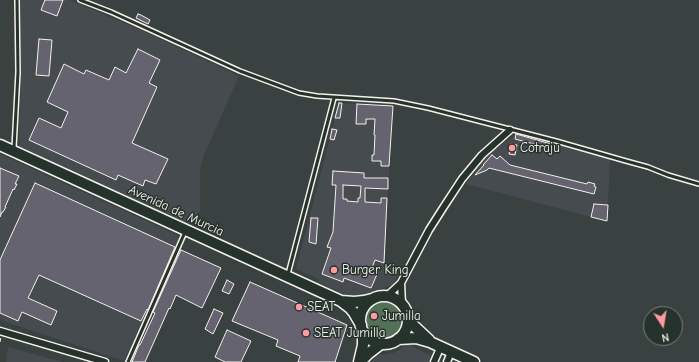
<!DOCTYPE html>
<style>
body{margin:0}
#map{position:relative;width:699px;height:362px;overflow:hidden;background:#394141;font-family:"Comic Neue",sans-serif}
canvas{display:block}
.north{position:absolute;left:643px;top:306px;width:40px;height:40px;box-sizing:border-box;background:#26332d;border:1px solid #787f78;border-radius:50%;rotate:168deg;font-size:11px;font-weight:700;line-height:16px;text-align:center;color:#f4f1e8}
.north::after{content:'';display:block;margin:auto;width:14px;height:18px;background:#ff9aa2;clip-path:polygon(50% 0,100% 100%,50% 72%,0 100%)}
</style>
<div id="map">
<canvas width="699" height="362"></canvas>
<div class="north">N</div>
</div>
<script>
const ctx = document.querySelector('canvas').getContext('2d');
ctx.lineJoin = 'round';
function fillPath(path, color) { ctx.fillStyle = color; ctx.fill(path, 'evenodd'); }
const toPath = rows => new Path2D(rows.map(r => 'M' + r).join(''));
function trace(path, color, width, dash) { ctx.strokeStyle = color; ctx.lineWidth = width; ctx.lineCap = dash ? 'butt' : 'round'; ctx.setLineDash(dash || []); ctx.stroke(path); }
function drawText(font, color, halo, rows, align = 'center') {
  ctx.font = font + ' "Comic Neue",sans-serif'; ctx.lineWidth = 3; ctx.setLineDash([]); ctx.textBaseline = 'middle'; ctx.strokeStyle = halo; ctx.fillStyle = color; for (const [text, x, y, turn = 0] of rows) {
    ctx.save(); ctx.translate(x, y); ctx.rotate((+turn || 0) * Math.PI / 180); ctx.textAlign = isNaN(turn) ? turn : align; if (halo) ctx.strokeText(text, 0, 0); ctx.fillText(text, 0, 0); ctx.restore();
  }
}
fillPath(toPath([
 [20,0,69,0,141,30,239,76,204,155,201,165,200,175,200,211,188,225,20,151,19,130,21,83],
 [339,103,393,106,384,263,403,267,392,285,355,298,350,297,318,282,319,279,296,269],
 [516,134,610,159,607,221,466,184,489,154],
 [0,154,177,235,178,241,124,361,9,323,0,319],
 [407,344,432,356,429,362,372,362,377,353,383,355,393,353,399,350],
 [8,347,63,362,6,362]
]), '#464b4f');
fillPath(toPath([
 '365 320a19 19 0 1 1 38 0a19 19 0 1 1-38 0Z'
]), '#547057');
const building = toPath([
 [45,0,63,0,57,16,41,10,45,0],
 [138,14,141,15,150,20,148,24,136,18,138,14],
 [39,39,52,40,49,76,36,75,39,39],
 [138,49,160,60,149,83,157,87,132,143,168,159,156,184,145,180,143,186,118,175,116,180,29,140,39,118,61,128,68,112,47,102,64,64,84,74,86,70,109,80,115,67,126,73,138,49],
 [339,103,342,103,340,118,335,118,339,103],
 [357,104,393,106,389,166,381,166,381,161,372,161,372,155,374,155,375,135,374,135,375,119,366,119,366,124,356,124,357,104],
 [332,129,337,130,334,140,330,139,332,129],
 [516,134,558,146,557,150,515,139,516,134],
 [511,144,517,145,515,155,509,154,511,144],
 [492,155,497,159,500,156,510,165,587,184,588,182,595,184,594,186,596,187,594,194,489,168,487,170,475,175,484,165,483,165,492,155],
 [0,168,19,176,15,184,17,184,14,190,13,189,5,207,6,207,3,212,2,212,0,217,0,168],
 [333,171,364,173,364,178,388,178,388,189,365,188,365,202,381,203,381,198,387,198,384,263,375,260,371,270,378,272,371,288,344,278,343,282,322,274,331,248,327,247,333,232,336,185,332,185,333,171],
 [343,185,361,186,360,198,358,198,358,202,347,201,347,199,343,199,343,185],
 [35,183,175,247,148,310,147,309,141,321,39,275,28,298,57,311,51,325,22,312,18,321,0,313,0,260,35,183],
 [594,204,608,205,607,221,591,217,594,204],
 [311,218,318,218,316,244,309,242,311,218],
 [181,250,221,268,202,308,176,295,170,309,169,308,145,362,132,362,139,345,140,345,155,313,153,312,181,250],
 [227,280,234,284,229,294,222,291,227,280],
 [250,282,347,325,335,362,298,362,300,356,276,346,278,340,232,321,250,282],
 [214,309,223,313,213,334,205,329,214,309],
 [227,330,251,341,241,362,225,362,215,357,227,330]
]);
fillPath(building, '#64636f');
trace(building, '#f4f1e8', 1);
const service = toPath([
 [80,0,111,12,240,71,299,93,317,96,394,101,428,108,556,141,626,161,648,167,668,175,699,184],
 [14,148,18,72,17,0],
 [288,274,334,98],
 [128,362,185,232]
]);
const minor = toPath([
 [401,283,402,304],
 [387,296,401,283,429,230,443,208,462,179,482,155,510,130],
 [0,331,105,362],
 [434,362,441,346],
 [447,362,451,352]
]);
const primary = toPath([
 [0,145,341,301,350,308,354,313,361,325],
 '360 320a24 24 0 1 1 48 0a24 24 0 1 1-48 0Z',
 [341,301,354,302,364,301,372,299],
 [407,317,414,326,429,340],
 [398,339,416,338,430,342,474,362],
 [359,362,363,345,363,332],
 [360,362,369,353,382,343]
]);
trace(service, '#f4f1e8', 6);
trace(minor, '#f4f1e8', 9);
trace(primary, '#f4f1e8', 13);
trace(toPath([
 [0,342,1,337]
]), '#f4f1e8', 1, [4, 3]);
trace(service, '#26332d', 3);
trace(minor, '#26332d', 6);
trace(primary, '#26332d', 10);
for (const [x, y, r, color] of [
 [512,148,4,"#ff9aa2"],
 [334,270,4,"#ff9aa2"],
 [299,307,4,"#ff9aa2"],
 [374,316,4,"#ff9aa2"],
 [306,333,4,"#ff9aa2"]
]) { const dot = new Path2D(); dot.arc(x, y, r, 0, 2 * Math.PI); ctx.fillStyle = color; ctx.fill(dot); trace(dot, '#26332d', 1.5); }
drawText('13px', '#f4f1e8', '#26332d', [
 ["Cotraju",520,148],
 ["Burger King",342,270],
 ["SEAT",307,307],
 ["Jumilla",382,316],
 ["SEAT Jumilla",314,333]
], 'left');
drawText('13px', '#f4f1e8', '#26332d', [
 ["Avenida de Murcia",176,211,25]
]);
</script>
